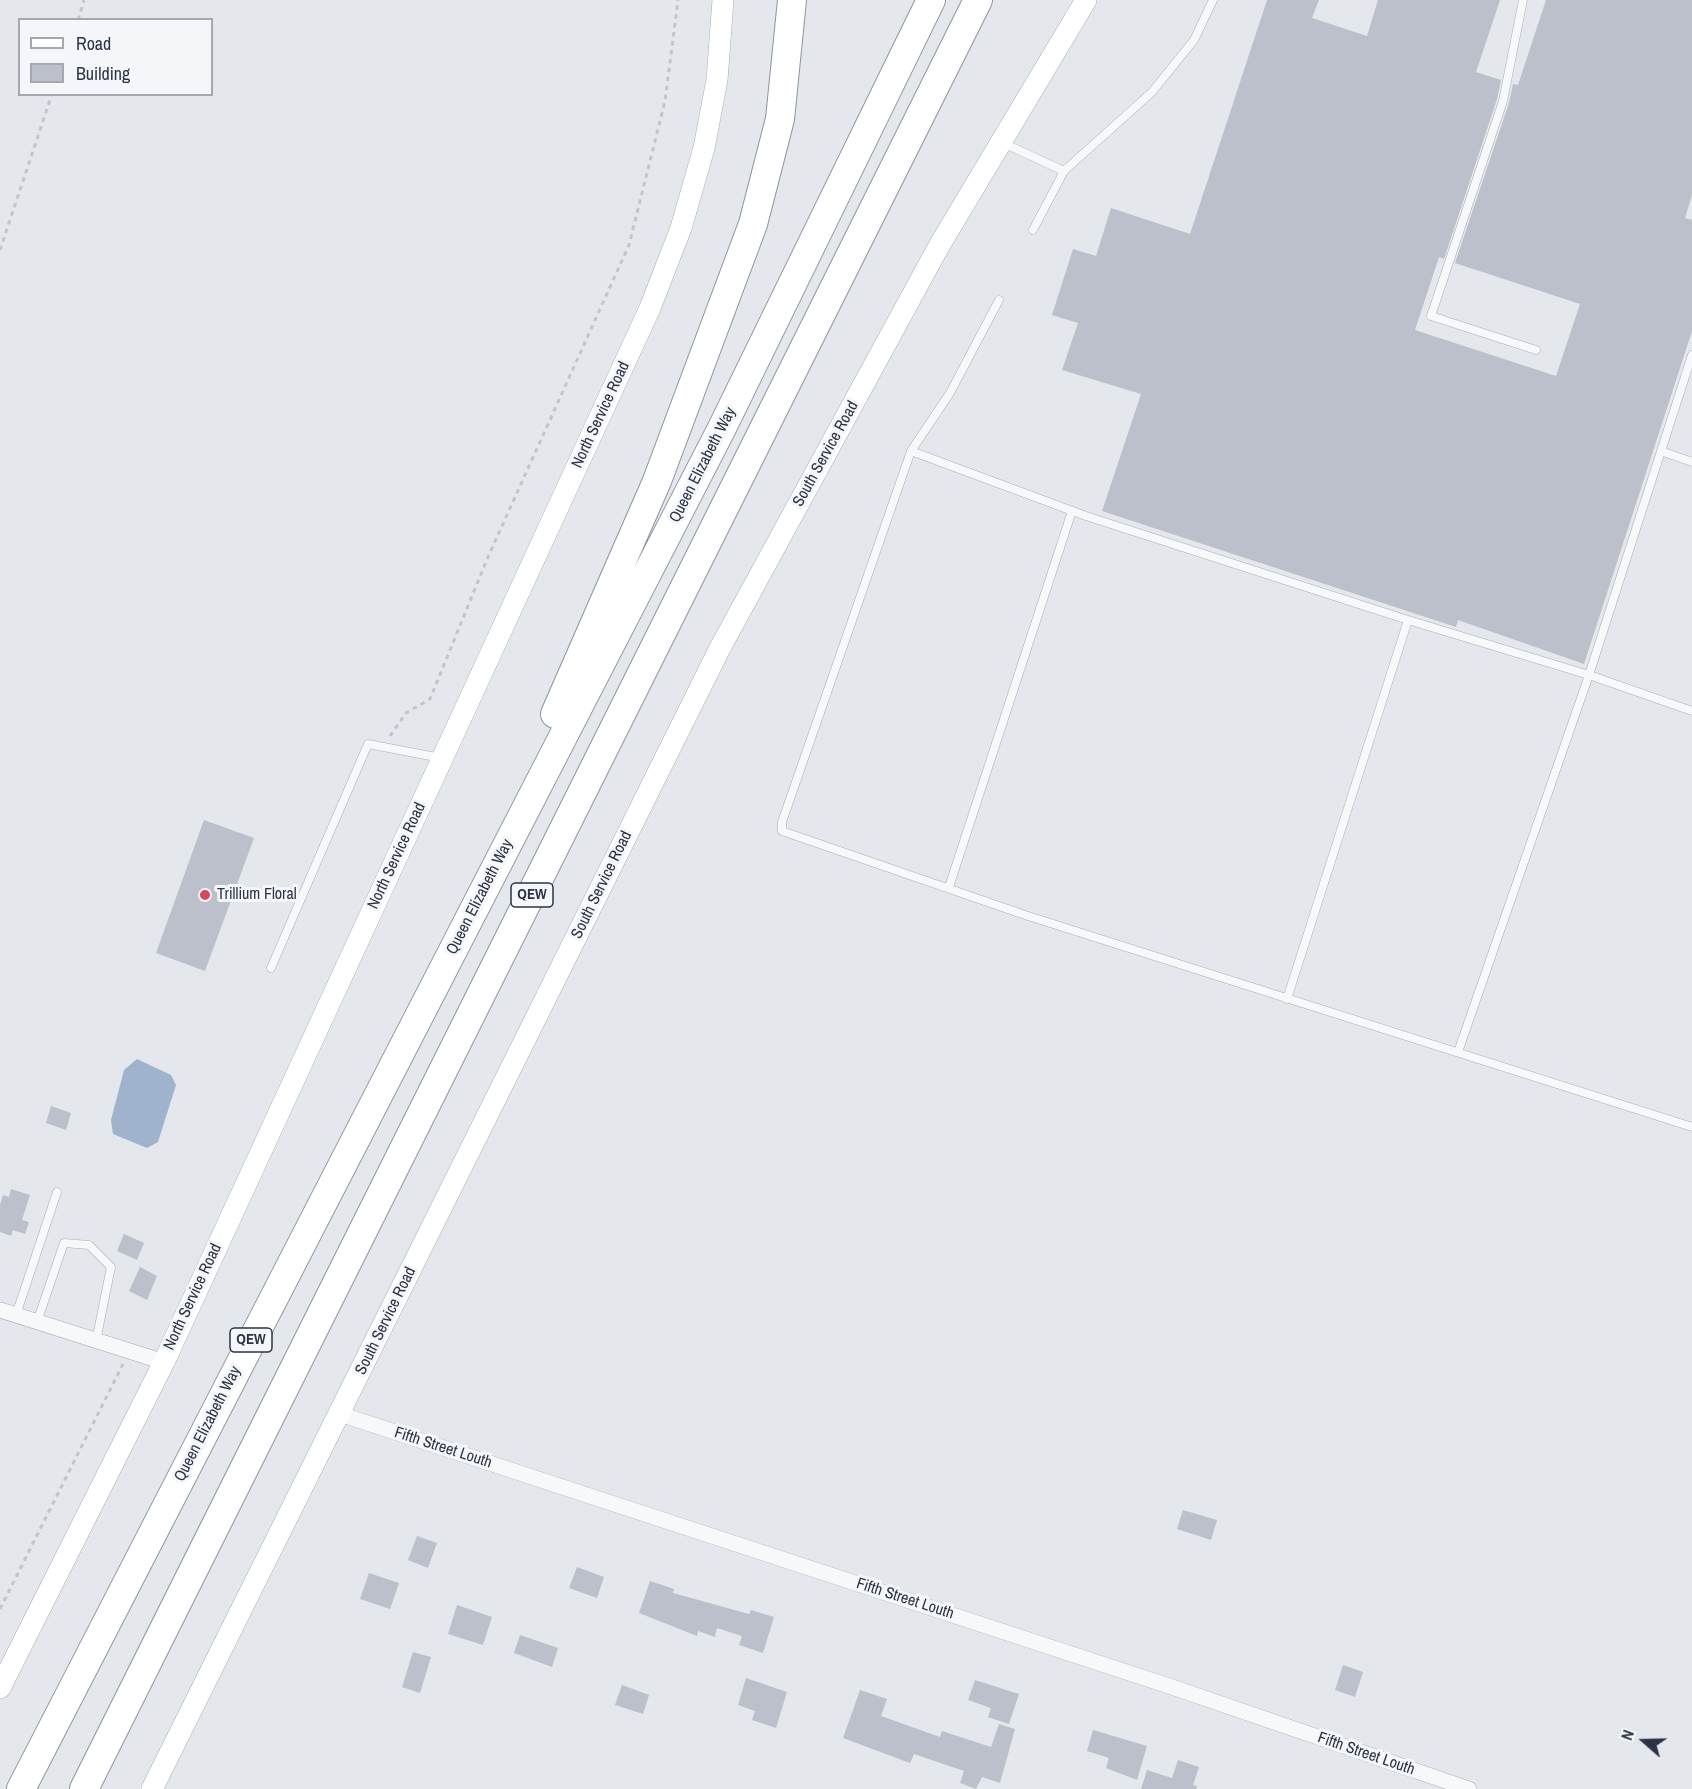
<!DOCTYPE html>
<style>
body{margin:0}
#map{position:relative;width:1692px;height:1789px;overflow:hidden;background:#e4e7ec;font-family:"Archivo Narrow",sans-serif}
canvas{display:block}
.legend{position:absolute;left:18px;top:18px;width:195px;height:78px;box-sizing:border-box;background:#f4f6f9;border:2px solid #a4a8b1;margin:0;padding:8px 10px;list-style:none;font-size:18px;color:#2b3445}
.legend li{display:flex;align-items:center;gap:12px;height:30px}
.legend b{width:30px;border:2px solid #a4a8b1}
.north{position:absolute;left:1614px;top:1711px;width:60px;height:60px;-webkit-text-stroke:4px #f4f6f9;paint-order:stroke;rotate:290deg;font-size:16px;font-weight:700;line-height:24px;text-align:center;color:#2b3445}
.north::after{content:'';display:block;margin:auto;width:21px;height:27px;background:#2b3445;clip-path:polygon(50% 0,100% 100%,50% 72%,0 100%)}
</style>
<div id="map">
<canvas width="1692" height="1789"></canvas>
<ul class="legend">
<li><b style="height:8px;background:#fff"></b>Road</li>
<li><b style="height:16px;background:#bbc0ca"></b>Building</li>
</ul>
<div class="north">N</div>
</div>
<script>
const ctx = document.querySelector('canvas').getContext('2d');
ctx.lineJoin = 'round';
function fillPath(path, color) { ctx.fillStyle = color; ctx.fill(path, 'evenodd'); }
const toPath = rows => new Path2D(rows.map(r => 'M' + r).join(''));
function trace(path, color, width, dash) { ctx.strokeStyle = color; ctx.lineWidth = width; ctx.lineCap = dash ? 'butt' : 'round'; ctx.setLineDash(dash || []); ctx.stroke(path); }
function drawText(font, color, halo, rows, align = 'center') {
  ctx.font = font + ' "Archivo Narrow",sans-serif'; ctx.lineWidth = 6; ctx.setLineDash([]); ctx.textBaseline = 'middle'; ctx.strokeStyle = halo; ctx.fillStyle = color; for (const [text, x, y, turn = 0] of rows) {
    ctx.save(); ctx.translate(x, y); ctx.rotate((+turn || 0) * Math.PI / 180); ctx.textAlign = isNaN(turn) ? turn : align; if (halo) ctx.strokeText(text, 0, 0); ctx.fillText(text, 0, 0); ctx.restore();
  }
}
fillPath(toPath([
 [137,1059,171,1075,176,1085,158,1142,147,1148,113,1134,111,1120,124,1070]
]), '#9fb4cc');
fillPath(toPath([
 [1267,0,1319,0,1312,18,1367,36,1378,0,1500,0,1476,72,1501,80,1497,99,1444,259,1439,257,1415,330,1556,376,1580,304,1455,263,1509,103,1513,84,1518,85,1546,0,1692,0,1692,195,1685,218,1692,220,1692,331,1584,664,1458,620,1456,627,1102,511,1141,394,1062,370,1078,323,1052,315,1073,249,1096,256,1111,208,1190,234],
 [204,820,254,838,205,971,156,953],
 [51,1106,71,1113,66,1130,46,1123],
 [11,1189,30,1195,22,1220,29,1222,25,1234,13,1230,11,1236,0,1232,0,1205,3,1195,9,1197],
 [124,1234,144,1243,137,1260,117,1251],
 [140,1267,157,1276,147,1300,129,1291],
 [1183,1510,1217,1520,1211,1540,1177,1529],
 [417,1536,437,1543,428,1568,408,1560],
 [577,1567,604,1577,597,1598,569,1588],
 [369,1573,399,1583,390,1609,360,1599],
 [650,1581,674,1589,673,1593,749,1614,751,1610,774,1617,763,1653,739,1645,742,1636,717,1628,715,1637,698,1631,697,1636,639,1613],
 [457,1605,492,1617,483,1645,448,1634],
 [520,1635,558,1648,552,1667,514,1653],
 [413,1652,431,1657,420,1693,402,1687],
 [1343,1665,1363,1672,1355,1697,1335,1690],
 [746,1678,787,1692,776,1728,752,1720,755,1711,738,1705],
 [975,1680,1019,1694,1009,1724,988,1717,991,1708,968,1700],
 [622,1685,649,1695,643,1714,615,1705],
 [860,1690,887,1699,881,1716,940,1737,942,1731,991,1747,999,1724,1015,1729,1000,1783,982,1777,976,1789,960,1783,964,1771,914,1754,910,1763,843,1738],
 [1093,1730,1147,1746,1137,1780,1106,1768,1109,1758,1087,1751],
 [1178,1760,1199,1767,1193,1785,1197,1786,1196,1789,1141,1789,1147,1770,1172,1778]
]), '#bbc0ca');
const lane = toPath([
 [1523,0,1503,101,1431,316,1536,350],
 [1003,143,1064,171,1033,230],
 [1064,171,1152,92,1194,40,1213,0],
 [999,300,950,393,911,451,782,822,782,831,1025,915,1692,1127],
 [911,451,1086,516,1408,620,1589,675,1692,711],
 [1661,451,1692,462],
 [949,887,1072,511],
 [271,968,368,744,441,758],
 [1287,999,1408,620],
 [1458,1052,1589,675,1692,355],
 [16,1315,57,1192],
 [37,1322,64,1243,89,1245,111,1267,96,1341]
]);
const street = toPath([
 [0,1310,164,1362],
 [340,1414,1172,1687,1469,1789]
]);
const secondary = toPath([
 [0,1688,164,1362,650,308,681,228,704,148,717,80,723,0],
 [152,1789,720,648,939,246,1086,0]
]);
const highway = toPath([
 [555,714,657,481,753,224,780,119,792,0],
 [21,1789,722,428,931,0],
 [84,1789,978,0]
]);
trace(lane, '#a9aeb7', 9);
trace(street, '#a9aeb7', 16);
trace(secondary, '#a9aeb7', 22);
trace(highway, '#8b94a3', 30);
trace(toPath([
 [78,20,84,0],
 [0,250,52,94],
 [390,736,406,713,430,699,488,557,629,245,665,101,678,0],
 [0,1609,123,1364]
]), '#c2c5cb', 3, [4.5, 4.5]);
trace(lane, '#f7f8fa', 8);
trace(street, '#f7f8fa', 15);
trace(secondary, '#fff', 21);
trace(highway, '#fff', 28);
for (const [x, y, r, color] of [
 [205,895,6,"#d1495b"]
]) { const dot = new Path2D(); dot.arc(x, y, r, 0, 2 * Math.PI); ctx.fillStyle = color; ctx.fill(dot); trace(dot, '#f4f6f9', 2); }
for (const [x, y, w] of [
 [532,895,42],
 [251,1340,42]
]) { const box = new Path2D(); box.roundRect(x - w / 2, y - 12, w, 24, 4.5); ctx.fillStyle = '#f4f6f9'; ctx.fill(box); trace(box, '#2b3445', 1.5); }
drawText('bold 15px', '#2b3445', null, [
 ["QEW",532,895],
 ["QEW",251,1340]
]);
drawText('16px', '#2b3445', '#f4f6f9', [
 ["North Service Road",601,415,-65],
 ["South Service Road",826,454,-61],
 ["Queen Elizabeth Way",703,465,-63],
 ["North Service Road",397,856,-65],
 ["South Service Road",602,885,-64],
 ["Queen Elizabeth Way",480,897,-63],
 ["North Service Road",193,1297,-65],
 ["South Service Road",386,1321,-64],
 ["Queen Elizabeth Way",208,1424,-63],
 ["Fifth Street Louth",443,1448,18],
 ["Fifth Street Louth",905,1599,18],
 ["Fifth Street Louth",1366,1754,19]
]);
drawText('16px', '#2b3445', '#f4f6f9', [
 ["Trillium Floral",217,895]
], 'left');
</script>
